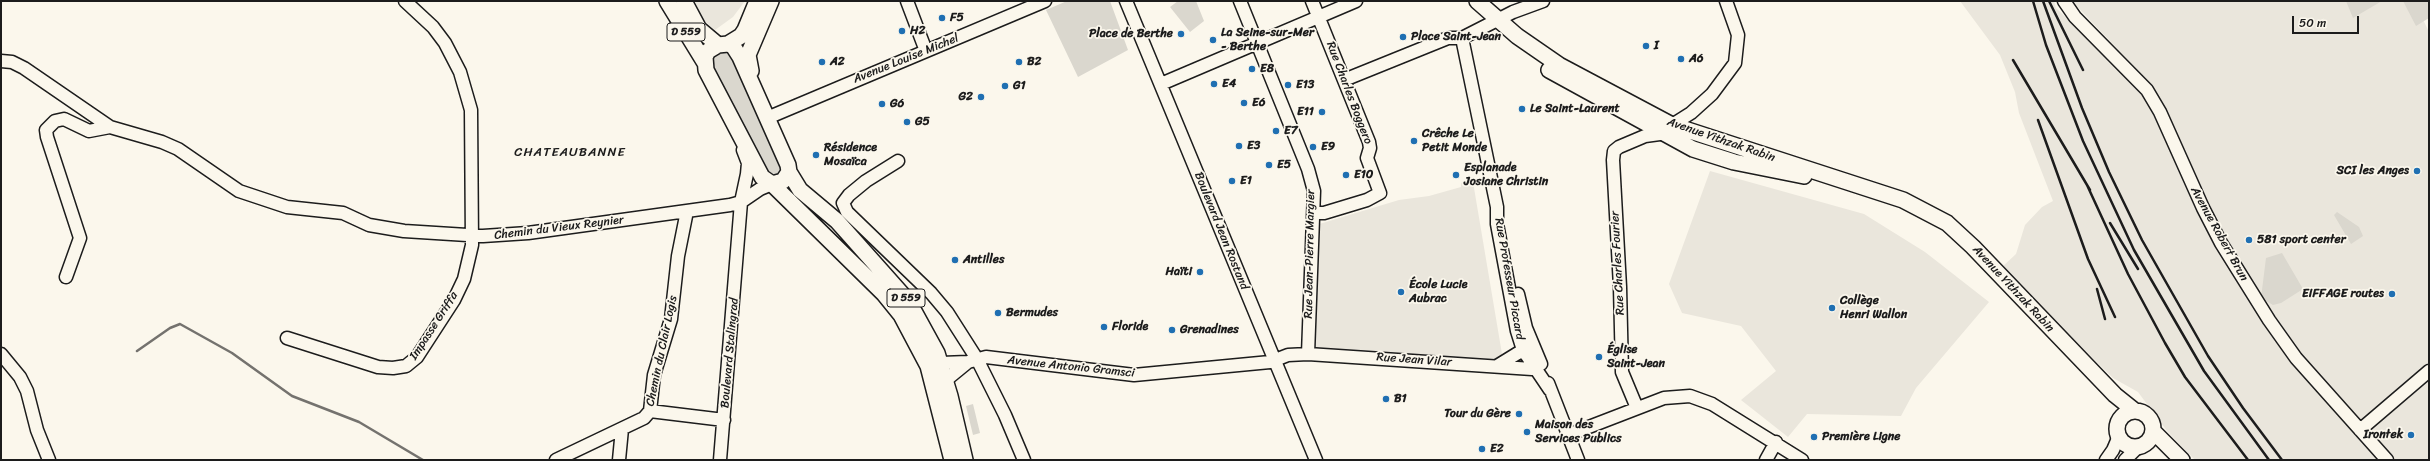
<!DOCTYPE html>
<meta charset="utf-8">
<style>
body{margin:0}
#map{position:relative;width:2430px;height:461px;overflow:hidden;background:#fbf7ec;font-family:Sriracha,sans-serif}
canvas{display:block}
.frame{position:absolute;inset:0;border:2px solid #1c1c1c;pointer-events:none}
.scale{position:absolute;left:2292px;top:16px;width:67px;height:18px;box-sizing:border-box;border:2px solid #1c1c1c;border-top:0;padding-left:5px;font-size:12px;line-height:14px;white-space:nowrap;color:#1c1c1c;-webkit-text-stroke:3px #fbf7ec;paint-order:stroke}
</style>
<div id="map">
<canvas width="2430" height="461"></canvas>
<div class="frame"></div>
<div class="scale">50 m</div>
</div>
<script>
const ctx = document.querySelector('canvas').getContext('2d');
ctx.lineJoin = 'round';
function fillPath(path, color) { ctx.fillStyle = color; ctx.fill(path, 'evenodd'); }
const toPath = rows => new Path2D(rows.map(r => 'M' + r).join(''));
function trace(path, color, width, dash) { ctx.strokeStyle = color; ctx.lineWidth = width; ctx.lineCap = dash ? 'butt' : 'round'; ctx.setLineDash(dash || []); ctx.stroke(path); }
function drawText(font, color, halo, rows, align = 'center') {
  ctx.font = font + ' Sriracha,sans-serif'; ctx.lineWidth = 3.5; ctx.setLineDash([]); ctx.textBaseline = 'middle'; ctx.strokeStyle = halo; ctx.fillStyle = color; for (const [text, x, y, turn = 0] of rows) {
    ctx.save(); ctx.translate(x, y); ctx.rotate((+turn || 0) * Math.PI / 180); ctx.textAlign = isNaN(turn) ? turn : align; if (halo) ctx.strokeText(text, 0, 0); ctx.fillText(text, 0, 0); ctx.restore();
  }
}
fillPath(toPath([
 [695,1,745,1,733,17,715,30,701,18],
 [1960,1,2054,1,2056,8,2142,90,2147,98,2194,201,2246,297,2275,337,2382,460,2195,460,2167,431,2138,392,2113,378,2001,268,2016,254,2025,225,2042,207,2053,201,2019,113,2015,92,2000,55],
 [2072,1,2414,1,2429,32,2429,460,2394,460,2335,395,2305,367,2261,298,2188,170,2175,134,2151,85],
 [1710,171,1864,214,1925,252,1989,302,1916,388,1901,416,1807,414,1788,437,1741,400,1776,371,1741,326,1682,313,1669,284],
 [1473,182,1502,354,1496,367,1308,354,1316,225,1399,200,1429,196,1461,187,1461,183]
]), '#eae6dc');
fillPath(toPath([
 [1067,1,1110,1,1128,50,1078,77,1046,10],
 [1178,1,1196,1,1204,21,1190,32,1170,7],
 [2346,1,2382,1,2353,18],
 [2403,1,2429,1,2429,18,2416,26],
 [728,44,788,165,772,184,706,70,708,51],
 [2337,212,2359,227,2363,236,2351,244,2334,215],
 [2282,253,2303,289,2281,303,2273,305,2261,298,2266,258],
 [973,404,980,433,973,435,966,406]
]), '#dad7ce');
trace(toPath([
 [137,351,170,328,180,324,232,353,292,396,359,422,423,460]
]), '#74726e', 2.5);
const minor = toPath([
 [907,1,926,51],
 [1126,1,1316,460],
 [1240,1,1308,169,1314,191,1308,354],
 [1312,1,1369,142,1370,148,1367,158,1380,193,1367,200,1324,213,1314,213],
 [2064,1,2075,17,2147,90,2160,112,2203,208,2221,243,2269,320,2296,358,2387,460],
 [1462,38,1497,207,1497,224,1517,331,1523,350,1550,390],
 [1462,38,1513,12,1543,1],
 [1,61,12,62,24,68,110,127,162,142,178,149,239,191,287,207,343,213,369,225,404,231,483,236,528,233,730,205,741,202,760,189,772,184],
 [1344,80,1448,38,1462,38],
 [1161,84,1356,1],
 [767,118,1045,1],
 [1671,131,1672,125,1691,113,1712,94,1735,63,1738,35,1726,1],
 [898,161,866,181,849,195,843,203,847,212,931,293,947,312,977,359,1005,415,1024,460],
 [66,277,80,238,47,137,46,130,55,121,64,119,89,131,110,127],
 [1518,294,1526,328,1541,364],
 [287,338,378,367,393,368,406,366,417,357,454,300,464,279,472,245,471,110,460,72,445,43,433,27,405,1],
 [1,354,20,377,27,391,37,430,49,460],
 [941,363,968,362],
 [1497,366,1523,350,1529,350],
 [946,380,968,362,986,357,1134,375,1270,362,1288,355,1308,354,1532,369,1538,364,1538,357],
 [1548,383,1578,460],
 [1637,408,1622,372,1620,287,1613,160,1614,151,1619,147,1645,136,1667,133],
 [650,411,724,420],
 [2360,430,2429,371],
 [1568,435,1664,398,1690,396,1712,404,1802,460],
 [556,460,644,418,650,411,654,375,671,319,678,256,687,211],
 [619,460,622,429],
 [720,460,741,202,747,174,748,163,743,150],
 [1766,460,1776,442],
 [2106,460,2113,450,2119,436],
 [2125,460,2139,446]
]);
const major = toPath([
 [667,1,705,63],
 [684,1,699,29,718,45],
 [1477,1,1517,36,1559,65,1672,125,1903,200,1947,223,1973,247,2115,395,2135,411],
 [728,44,733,46,740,57,788,165,789,172,783,181,772,184,762,177,706,70,705,57,708,51,718,45,728,44],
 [728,44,741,36,745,30,757,1],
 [1549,70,1693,149,1734,162,1804,176],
 [751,71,748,55,771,1],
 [789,172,800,190,837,221,909,302,937,353,950,396,965,460],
 [772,184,884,294,901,315,928,366,952,460],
 '2117 429a18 18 0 1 1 36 0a18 18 0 1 1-36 0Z',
 [2153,431,2182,460]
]);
trace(minor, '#1c1c1c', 15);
trace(major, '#1c1c1c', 18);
trace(minor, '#fbf7ec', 12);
trace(major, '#fbf7ec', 15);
trace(toPath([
 [2033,1,2046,45,2083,141,2134,250,2204,371,2269,460],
 [2043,1,2082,108,2109,172,2142,240,2208,356,2243,408,2282,460],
 [2049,1,2083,70],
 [2013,60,2090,190],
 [2038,120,2088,259,2115,317],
 [2087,185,2128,274,2165,343,2185,377,2248,460],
 [2110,223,2138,269],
 [2097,289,2105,319]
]), '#1c1c1c', 2.5);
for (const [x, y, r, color] of [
 [942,18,4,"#1f6fb2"],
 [902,31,4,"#1f6fb2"],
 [1181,34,4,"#1f6fb2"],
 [1403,37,4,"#1f6fb2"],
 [1213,40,4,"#1f6fb2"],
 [1646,46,4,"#1f6fb2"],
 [1681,59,4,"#1f6fb2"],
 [822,62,4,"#1f6fb2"],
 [1019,62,4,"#1f6fb2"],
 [1252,69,4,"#1f6fb2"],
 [1214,84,4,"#1f6fb2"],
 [1288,85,4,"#1f6fb2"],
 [1005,86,4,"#1f6fb2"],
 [981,97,4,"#1f6fb2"],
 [1244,103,4,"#1f6fb2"],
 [882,104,4,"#1f6fb2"],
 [1522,109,4,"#1f6fb2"],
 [1322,112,4,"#1f6fb2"],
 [907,122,4,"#1f6fb2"],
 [1276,131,4,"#1f6fb2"],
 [1414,141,4,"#1f6fb2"],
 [1239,146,4,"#1f6fb2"],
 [1313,147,4,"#1f6fb2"],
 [816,155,4,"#1f6fb2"],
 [1269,165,4,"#1f6fb2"],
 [2417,171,4,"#1f6fb2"],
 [1346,175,4,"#1f6fb2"],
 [1456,175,4,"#1f6fb2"],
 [1232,181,4,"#1f6fb2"],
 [2249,240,4,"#1f6fb2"],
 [955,260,4,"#1f6fb2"],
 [1200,272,4,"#1f6fb2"],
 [1401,292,4,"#1f6fb2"],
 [2392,294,4,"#1f6fb2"],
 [1832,308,4,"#1f6fb2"],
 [998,313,4,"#1f6fb2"],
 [1104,327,4,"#1f6fb2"],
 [1172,330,4,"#1f6fb2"],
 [1599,357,4,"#1f6fb2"],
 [1386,399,4,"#1f6fb2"],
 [1519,414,4,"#1f6fb2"],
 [1527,432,4,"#1f6fb2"],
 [2411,435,4,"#1f6fb2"],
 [1814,437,4,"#1f6fb2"],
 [1482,449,4,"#1f6fb2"]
]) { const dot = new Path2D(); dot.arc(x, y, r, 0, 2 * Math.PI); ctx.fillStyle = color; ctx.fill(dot); trace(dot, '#fbf7ec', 1.5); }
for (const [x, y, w] of [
 [686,32,38],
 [906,298,38]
]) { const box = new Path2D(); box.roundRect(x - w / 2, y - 9, w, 18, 3); ctx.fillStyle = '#fbf7ec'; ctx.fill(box); trace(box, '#1c1c1c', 1); }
drawText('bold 11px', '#1c1c1c', null, [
 ["D 559",686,32],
 ["D 559",906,298]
]);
drawText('bold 12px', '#1c1c1c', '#fbf7ec', [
 ["F5",950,18],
 ["H2",910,31],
 ["La Seine-sur-Mer",1221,33],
 ["- Berthe",1221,47],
 ["Place de Berthe",1173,34,"right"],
 ["Place Saint-Jean",1411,37],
 ["I",1654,46],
 ["A6",1689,59],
 ["A2",830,62],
 ["B2",1027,62],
 ["E8",1260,69],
 ["E4",1222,84],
 ["E13",1296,85],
 ["G1",1013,86],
 ["G2",973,97,"right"],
 ["E6",1252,103],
 ["G6",890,104],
 ["Le Saint-Laurent",1530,109],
 ["E11",1314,112,"right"],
 ["G5",915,122],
 ["E7",1284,131],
 ["Crêche Le",1422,134],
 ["Petit Monde",1422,148],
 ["E3",1247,146],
 ["E9",1321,147],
 ["Résidence",824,148],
 ["Mosaïca",824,162],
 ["E5",1277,165],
 ["Esplanade",1464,168],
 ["Josiane Christin",1464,182],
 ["SCI les Anges",2409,171,"right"],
 ["E10",1354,175],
 ["E1",1240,181],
 ["581 sport center",2257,240],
 ["Antilles",963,260],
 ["Haïti",1192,272,"right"],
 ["École Lucie",1409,285],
 ["Aubrac",1409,299],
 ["EIFFAGE routes",2384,294,"right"],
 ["Collège",1840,301],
 ["Henri Wallon",1840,315],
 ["Bermudes",1006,313],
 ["Floride",1112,327],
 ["Grenadines",1180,330],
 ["Église",1607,350],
 ["Saint-Jean",1607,364],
 ["B1",1394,399],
 ["Tour du Gère",1511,414,"right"],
 ["Maison des",1535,425],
 ["Services Publics",1535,439],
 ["Irontek",2403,435,"right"],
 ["Première Ligne",1822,437],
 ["E2",1490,449]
], 'left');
drawText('12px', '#1c1c1c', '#fbf7ec', [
 ["Avenue Louise Michel",906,59,-22],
 ["Rue Charles Boggero",1349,93,69],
 ["Avenue Yithzak Rabin",1721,140,19],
 ["Chemin du Vieux Reynier",559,228,-7],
 ["Boulevard Jean Rostand",1221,231,68],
 ["Avenue Robert Brun",2219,234,61],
 ["Rue Jean-Pierre Margier",1310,254,-89],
 ["Rue Charles Fourier",1618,263,-93],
 ["Rue Professeur Piccard",1509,279,80],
 ["Avenue Yithzak Rabin",2013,289,47],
 ["Impasse Griffa",434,326,-57],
 ["Chemin du Clair Logis",662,351,-78],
 ["Boulevard Stalingrad",730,353,-85],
 ["Rue Jean Vilar",1414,360,4],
 ["Avenue Antonio Gramsci",1071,367,6]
]);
ctx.letterSpacing = '1px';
drawText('13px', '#1c1c1c', '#fbf7ec', [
 ["CHATEAUBANNE",570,153]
]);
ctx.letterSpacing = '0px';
</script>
